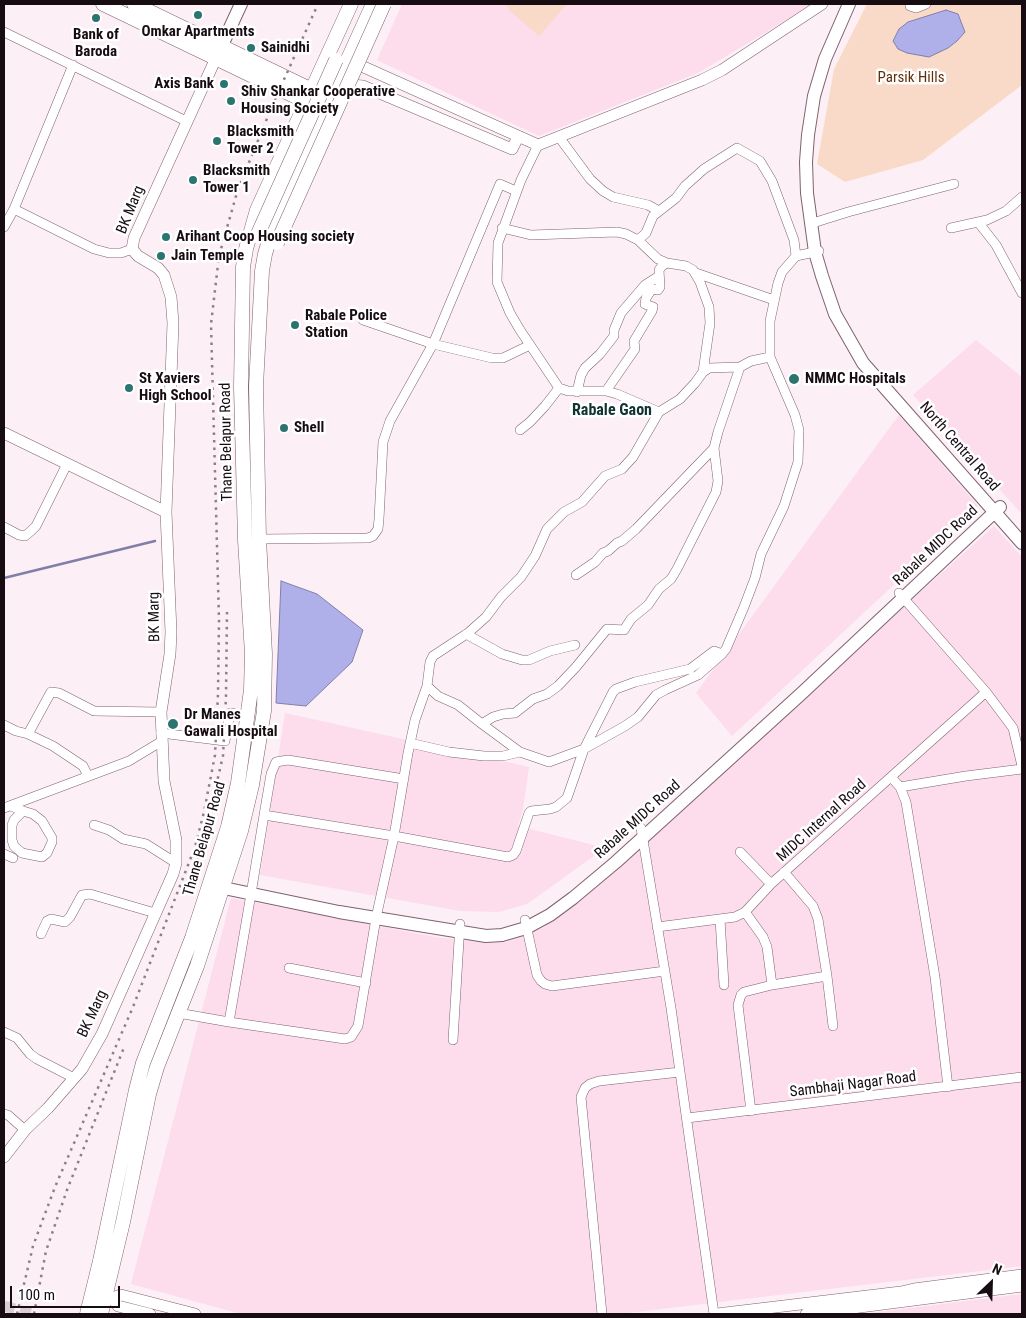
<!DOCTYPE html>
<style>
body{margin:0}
#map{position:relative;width:1026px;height:1318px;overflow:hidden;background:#fceff5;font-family:"Roboto Condensed",sans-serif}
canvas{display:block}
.frame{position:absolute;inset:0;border:5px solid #170c12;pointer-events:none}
.north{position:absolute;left:966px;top:1258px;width:50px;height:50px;-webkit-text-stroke:4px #fff;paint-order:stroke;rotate:24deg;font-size:14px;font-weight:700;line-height:20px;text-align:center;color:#170c12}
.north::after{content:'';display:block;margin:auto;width:18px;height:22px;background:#170c12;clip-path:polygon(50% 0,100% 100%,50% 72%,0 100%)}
.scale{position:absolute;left:10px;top:1286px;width:110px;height:22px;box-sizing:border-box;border:2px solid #170c12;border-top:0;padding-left:6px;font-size:15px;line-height:18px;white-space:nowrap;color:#170c12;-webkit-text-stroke:4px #fff;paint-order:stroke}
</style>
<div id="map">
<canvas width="1026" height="1318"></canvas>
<div class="frame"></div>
<div class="north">N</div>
<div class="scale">100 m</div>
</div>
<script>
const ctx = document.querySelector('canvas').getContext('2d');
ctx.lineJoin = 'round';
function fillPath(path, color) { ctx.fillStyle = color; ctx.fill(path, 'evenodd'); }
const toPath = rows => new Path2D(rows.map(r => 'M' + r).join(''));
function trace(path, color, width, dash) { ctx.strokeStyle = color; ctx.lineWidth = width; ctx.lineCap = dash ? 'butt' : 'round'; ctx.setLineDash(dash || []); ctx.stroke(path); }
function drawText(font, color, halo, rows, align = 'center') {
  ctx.font = font + ' "Roboto Condensed",sans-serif'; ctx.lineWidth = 5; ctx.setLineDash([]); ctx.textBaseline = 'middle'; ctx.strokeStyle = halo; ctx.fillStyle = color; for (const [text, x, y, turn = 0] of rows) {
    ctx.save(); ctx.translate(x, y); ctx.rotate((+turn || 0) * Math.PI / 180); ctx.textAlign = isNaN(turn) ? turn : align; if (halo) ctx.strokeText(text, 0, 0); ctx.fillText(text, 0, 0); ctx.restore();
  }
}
fillPath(toPath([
 [402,4,813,4,698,73,539,136,377,60],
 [976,340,1022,377,1022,514,913,395],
 [899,415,978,506,732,736,696,693],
 [994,526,1022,557,1022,1266,619,1314,241,1314,131,1284,231,898,441,938,506,942,543,928,581,898],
 [285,713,529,767,523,809,518,826,605,848,527,904,499,912,460,911,260,875],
 [1022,1294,1022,1314,863,1314]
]), '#fddcec');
fillPath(toPath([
 [506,4,567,4,539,36,510,11],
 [867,4,1022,4,1022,85,923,160,845,182,817,164,834,69]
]), '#f9dac9');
const water = toPath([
 [946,10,958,14,965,32,957,41,948,48,929,57,907,53,898,49,893,41,899,29,908,22,946,10],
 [281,581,317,594,363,630,352,662,306,706,276,703,281,581]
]);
fillPath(water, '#afb0ea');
trace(water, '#817fa9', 1);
trace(toPath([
 [4,578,155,541]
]), '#817fa9', 2.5);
trace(toPath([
 [4,1306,31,1314]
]), '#dacdd3', 11, [11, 5.5]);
const minor = toPath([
 [910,4,910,6,916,8,926,4],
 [4,32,186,121],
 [559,137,590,179,603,191,613,197,648,205,659,211],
 [538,145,521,180,498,243,497,282,510,313,520,330,559,388,568,391,606,391,617,394,659,412,680,399,695,383,703,372,709,368,740,367,751,361,770,357,770,321,778,283,782,272,796,256,819,251],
 [14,209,94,249,109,253,121,253,132,249],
 [816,222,848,212,954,184],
 [978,222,996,245,1022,293],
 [4,227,14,209,73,65],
 [502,228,531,235,617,232,626,234,638,240,658,259,667,263,686,266,693,270,700,282,709,307,710,323,703,372],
 [951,228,987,220,1006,211,1022,197],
 [638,240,646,233,653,216,676,198,685,186,704,169,737,148,760,161,772,181,794,240,796,256],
 [696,273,774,300],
 [363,320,433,344,492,358,503,358,530,345],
 [606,391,635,349,634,341,652,311,653,307,645,304,646,298,652,289,658,290,660,287,659,270,662,266,667,263],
 [577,392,581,375,585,368,600,354,614,336,614,330,621,313,645,285,659,276],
 [659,412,633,457,622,469,605,476,582,502,564,512,547,529,535,556,521,577,501,597,486,617,468,633,433,656,430,662,427,686,438,696,458,705,482,724,493,717,503,714,515,713,533,699,547,694,558,686,576,667,607,629,624,630,631,619,648,605,659,589,671,579,677,569,716,492,718,481,714,448,718,432,740,367],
 [520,430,530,422,545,406,559,388],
 [4,527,19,535,25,536,31,531,36,526,67,464],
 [259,539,368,538,373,536,378,529,379,519,383,442,390,421,433,344,500,184,516,191],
 [576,575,595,562,603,553,608,551,617,543,622,541,636,529,714,448],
 [899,593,986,692,1013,728,1022,766],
 [466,634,502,654,522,660,529,660,550,651,575,645],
 [427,686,415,720,408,753,394,836,508,857,513,855,516,851,529,813,531,811,550,809,556,807,567,798,584,749,613,692,616,689,635,682,690,669,714,651,722,654,726,649,744,607,755,578,761,554,784,506,798,462,799,430,795,415,770,357],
 [482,724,520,752,549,762,584,749,625,726,638,717,656,695,665,690,698,675,722,654],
 [4,725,16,731,28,734,53,746,83,766,88,776],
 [161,733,225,741,230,713,248,716],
 [28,734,51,692,59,693,94,711,161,712],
 [410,743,449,752,484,756,503,756,520,752],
 [891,777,900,787,906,802,935,977,948,1087],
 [900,787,966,776,1022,769],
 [11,806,23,811,14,820,12,825,12,840,14,846,22,853,42,857,47,853,52,842,52,838,42,821,33,814,23,811],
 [4,808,129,761,162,741],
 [264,815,394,836,376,918,358,1026,351,1037,345,1039,229,1022,251,894,264,815,271,774,276,762,288,760,404,779],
 [94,825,109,830,123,839,146,844,176,863],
 [641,828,671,1008,714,1314],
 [740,852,771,884],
 [4,854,13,858],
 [784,872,813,906,818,919,827,976,833,1026],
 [745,912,763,937,767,947,772,985,744,992,741,995,738,1005,751,1111],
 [720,919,724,985],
 [525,920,537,975,541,981,545,984,552,986,665,971],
 [657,927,735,917,745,912,771,884,986,692],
 [41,934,47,921,51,919,65,922,70,917,82,895,90,894,155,913],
 [289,968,366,983],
 [772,985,827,976],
 [178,1013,229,1022],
 [4,1032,17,1038,30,1054,37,1059,74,1078],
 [453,1040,460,924],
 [4,1114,8,1115,25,1130],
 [687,1118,1022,1077],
 [602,1314,581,1097,585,1088,590,1084,599,1081,680,1072]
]);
const tertiary = toPath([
 [357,64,538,145,702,80,722,70,822,4],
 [341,87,351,85,363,86,512,149,518,137],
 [4,433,166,512],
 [4,1157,25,1130,48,1108,82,1069,102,1034,173,874,176,863,176,840,164,781,161,712,170,654,171,632,166,512,173,323,171,297,164,275,158,268,138,256,132,249,134,238,216,58],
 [105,1297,112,1298,121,1295,195,1314],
 [112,1298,118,1306,150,1314],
 [717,1314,901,1292,914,1289,1022,1275],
 [806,1314,1022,1286]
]);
const secondary = toPath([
 [849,4,825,59,814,96,808,135,806,162,807,193,815,252,822,276,835,314,863,363,1022,543],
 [217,56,241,4],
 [214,886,339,912,486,936,502,935,526,928,550,915,573,898,616,862,802,693,1000,507]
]);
const primary = toPath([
 [103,4,313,105],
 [134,4,312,90,319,91],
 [87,1314,100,1261,136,1090,143,1063,192,938,228,827,238,783,251,690,252,654,245,540,241,387,243,267,246,249,257,210,351,4],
 [101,1314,123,1222,149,1094,157,1067,197,966,241,831,252,785,264,711,265,654,259,539,256,386,262,271,265,254,276,218,373,4]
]);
trace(minor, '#7e6270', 10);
trace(tertiary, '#7e6270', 12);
trace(secondary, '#7e6270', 14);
trace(primary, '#7e6270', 15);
trace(minor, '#fff', 9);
trace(tertiary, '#fff', 11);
trace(secondary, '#fff', 12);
trace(primary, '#fff', 14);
trace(toPath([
 [216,786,223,756,226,697,227,612],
 [195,868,203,847,207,828],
 [17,1314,33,1246,55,1187,133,1007,195,847,204,812,215,755,218,694,219,620,211,324,219,256,238,189,273,104,318,4],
 [34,1314,46,1251,67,1190,125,1045]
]), '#8c8086', 2.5, [2.5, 5]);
const primaryBridge = toPath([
 [257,236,336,60],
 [277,243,384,4]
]);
trace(primaryBridge, '#7e6270', 15, []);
trace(primaryBridge, '#fff', 14);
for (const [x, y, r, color] of [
 [198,15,5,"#2b746f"],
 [96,18,5,"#2b746f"],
 [251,48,5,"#2b746f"],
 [224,84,5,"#2b746f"],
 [231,101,5,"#2b746f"],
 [217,141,5,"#2b746f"],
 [193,180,5,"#2b746f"],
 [166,237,5,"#2b746f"],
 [161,256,5,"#2b746f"],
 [295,325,5,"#2b746f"],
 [794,379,6,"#2b746f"],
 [129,388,5,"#2b746f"],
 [284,428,5,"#2b746f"],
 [173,724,6,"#2b746f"]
]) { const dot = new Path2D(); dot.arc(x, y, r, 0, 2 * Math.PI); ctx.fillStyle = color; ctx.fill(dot); trace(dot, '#fff', 2); }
drawText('bold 15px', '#170c12', '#fff', [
 ["Omkar Apartments",198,32,"center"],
 ["Bank of",96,35,"center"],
 ["Baroda",96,52,"center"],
 ["Sainidhi",261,48],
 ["Axis Bank",214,84,"right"],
 ["Shiv Shankar Cooperative",241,92],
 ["Housing Society",241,109],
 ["Blacksmith",227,132],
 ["Tower 2",227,149],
 ["Blacksmith",203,171],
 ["Tower 1",203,188],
 ["Arihant Coop Housing society",176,237],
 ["Jain Temple",171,256],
 ["Rabale Police",305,316],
 ["Station",305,333],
 ["St Xaviers",139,379],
 ["High School",139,396],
 ["NMMC Hospitals",805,379],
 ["Shell",294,428],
 ["Dr Manes",184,715],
 ["Gawali Hospital",184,732]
], 'left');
drawText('15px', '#632e07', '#fff', [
 ["Parsik Hills",911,78]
]);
drawText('15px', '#170c12', '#fff', [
 ["BK Marg",131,210,-68],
 ["Thane Belapur Road",227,442,-91],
 ["North Central Road",959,447,49],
 ["Rabale MIDC Road",936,546,-43],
 ["BK Marg",155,617,-91],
 ["Rabale MIDC Road",638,820,-42],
 ["MIDC Internal Road",822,821,-42],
 ["Thane Belapur Road",205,839,-74],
 ["BK Marg",93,1014,-65],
 ["Sambhaji Nagar Road",853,1085,-7]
]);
drawText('bold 16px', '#113331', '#fff', [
 ["Rabale Gaon",612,411]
]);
</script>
